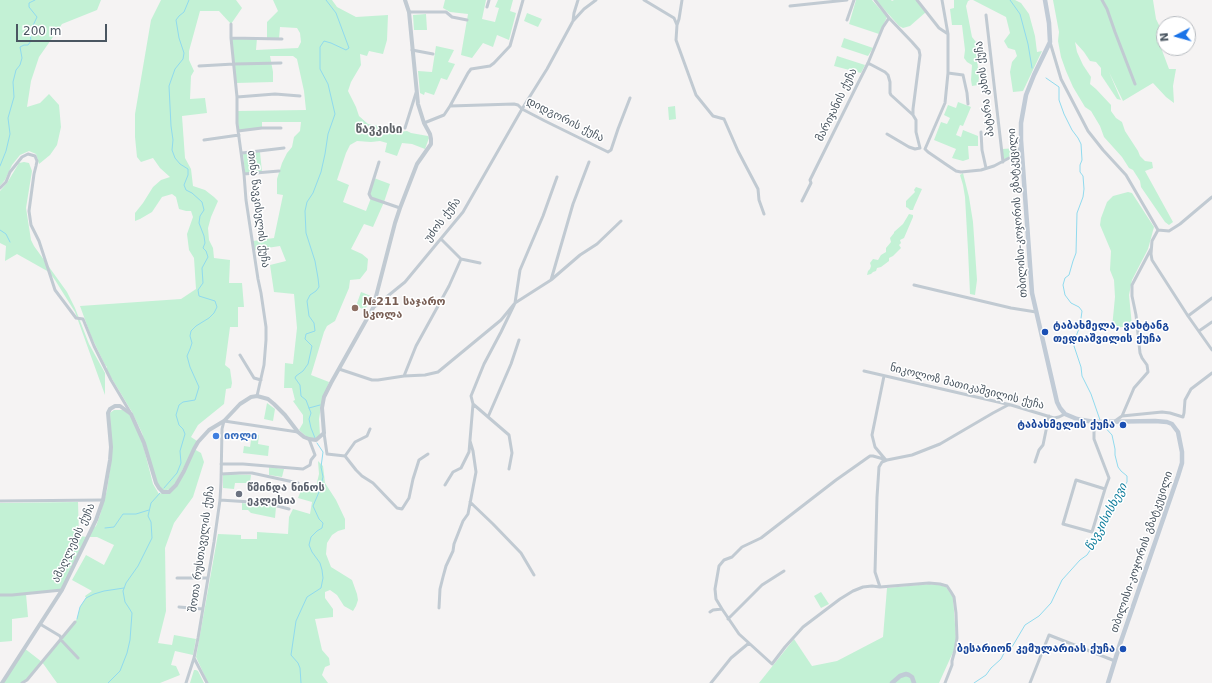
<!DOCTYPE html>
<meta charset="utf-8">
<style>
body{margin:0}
#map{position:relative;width:1212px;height:683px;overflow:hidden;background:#f5f3f3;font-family:"DejaVu Sans",sans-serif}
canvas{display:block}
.north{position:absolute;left:1156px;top:16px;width:40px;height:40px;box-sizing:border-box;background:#fff;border:1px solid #b7bbc0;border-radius:50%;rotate:264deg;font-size:11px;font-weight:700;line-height:16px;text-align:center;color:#4a5661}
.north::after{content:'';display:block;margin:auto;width:14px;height:18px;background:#1a73e8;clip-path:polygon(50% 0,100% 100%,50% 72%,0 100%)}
.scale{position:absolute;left:16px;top:24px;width:91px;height:18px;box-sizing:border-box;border:2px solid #4a5661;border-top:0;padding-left:5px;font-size:12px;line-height:14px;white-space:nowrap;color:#4a5661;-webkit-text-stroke:3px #fff;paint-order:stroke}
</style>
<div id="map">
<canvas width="1212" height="683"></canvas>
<div class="north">N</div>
<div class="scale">200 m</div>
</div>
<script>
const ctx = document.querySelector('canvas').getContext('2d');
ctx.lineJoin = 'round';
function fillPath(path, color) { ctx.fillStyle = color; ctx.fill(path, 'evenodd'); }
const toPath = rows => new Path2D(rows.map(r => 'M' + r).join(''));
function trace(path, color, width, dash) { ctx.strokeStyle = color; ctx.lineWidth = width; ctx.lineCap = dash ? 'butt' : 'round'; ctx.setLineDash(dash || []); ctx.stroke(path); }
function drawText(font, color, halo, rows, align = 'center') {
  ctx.font = font + ' "DejaVu Sans","Noto Sans Georgian",sans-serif'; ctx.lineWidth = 3; ctx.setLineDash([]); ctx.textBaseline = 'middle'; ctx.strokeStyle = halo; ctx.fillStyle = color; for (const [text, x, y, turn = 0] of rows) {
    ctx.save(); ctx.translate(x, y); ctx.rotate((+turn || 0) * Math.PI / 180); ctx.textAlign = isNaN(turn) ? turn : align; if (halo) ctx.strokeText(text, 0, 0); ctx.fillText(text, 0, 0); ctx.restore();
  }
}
fillPath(toPath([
 [0,0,101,0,97,10,62,24,39,57,31,81,27,107,40,103,49,94,59,105,61,127,57,145,50,155,39,164,36,154,29,151,20,155,12,165,5,180,0,186],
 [161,0,236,0,242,8,231,24,219,11,200,11,189,51,189,60,194,71,191,76,190,99,205,98,207,113,182,116,185,158,191,169,193,186,205,190,214,197,218,201,211,217,208,228,209,240,213,248,214,258,230,260,229,283,242,283,244,307,238,307,238,327,230,327,225,365,230,369,232,383,231,388,226,389,224,404,198,425,191,437,197,441,178,480,170,489,164,491,157,484,142,433,132,412,106,369,107,367,105,365,91,336,80,306,181,299,196,289,194,258,189,250,187,234,193,217,191,211,186,211,179,209,176,197,172,194,162,197,152,212,140,219,135,221,135,213,143,203,153,187,161,180,170,177,160,168,153,158,141,162,137,157,135,137,135,114,151,20],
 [273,0,332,0,337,7,356,17,388,15,387,40,383,54,369,51,367,56,360,54,361,65,351,82,348,91,356,107,359,116,368,124,379,126,390,133,407,131,411,133,428,136,429,138,425,149,412,144,402,143,397,156,385,152,387,143,380,141,371,142,357,141,350,145,346,153,337,180,349,185,343,202,366,211,371,198,369,194,374,178,390,184,384,202,373,227,364,224,351,249,362,254,368,259,367,270,360,279,350,280,349,288,335,321,327,326,324,332,311,375,329,382,321,407,319,419,320,435,318,438,308,438,299,430,303,423,303,415,293,401,295,400,292,388,284,388,285,363,293,364,297,328,294,294,274,292,270,265,286,261,280,246,254,250,253,241,274,238,283,195,277,194,277,179,282,163,287,153,292,147,294,137,300,131,301,122,262,122,262,128,239,130,238,123,238,111,306,110,304,91,297,59,293,56,270,56,273,72,273,82,236,83,231,38,257,38,256,50,298,48,301,42,300,33,297,28,280,27,279,39,267,39,267,22,278,11],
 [445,0,486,0,482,19,495,22,499,8,495,7,498,0,513,0,510,11,516,13,509,40,497,35,493,47,483,43,472,58,461,55,468,14,450,12,443,8],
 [856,0,872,0,887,17,879,34,849,24],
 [876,0,891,0,892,1,894,0,916,0,926,12,910,26,903,28,899,26],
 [954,0,970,0,968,1,966,6,972,37,976,42,976,50,979,77,978,85,972,86,971,80,972,65,967,62,964,58,965,50,962,25,952,25,950,9,954,8],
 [973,0,1015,0,1021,3,1029,14,1035,36,1037,52,1042,51,1023,91,1013,92,1010,72,1012,62,1017,56,1015,50,1008,48,1004,41,1010,33,1006,17],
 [1053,0,1153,0,1156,19,1161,29,1164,32,1164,35,1160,45,1169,69,1176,69,1173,86,1174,103,1166,97,1153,83,1123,101,1109,72,1121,100,1117,99,1101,75,1101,68,1096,62,1090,61,1084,52,1075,42,1077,52,1083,65,1091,77,1090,84,1096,89,1111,105,1111,111,1116,118,1122,122,1125,131,1138,151,1140,156,1145,161,1152,162,1153,168,1145,171,1173,222,1169,225,1165,222,1141,187,1140,181,1133,170,1129,168,1122,157,1104,137,1100,126,1091,111,1085,107,1073,87,1066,71,1061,57,1058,41,1059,32],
 [527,13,542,19,538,27,524,21],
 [426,14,427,30,414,30,413,15],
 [844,38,873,48,868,56,841,47],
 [436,46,454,50,448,62,455,64,447,80,441,78,434,95,425,92,424,95,420,93,418,71,432,72],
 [837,56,865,65,861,73,834,66],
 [958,102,971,107,963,126,960,125,956,135,961,137,963,130,978,136,978,146,968,146,969,159,963,161,952,158,956,149,934,140,941,122,947,124,950,118,944,115,948,105,956,108],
 [675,106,676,119,669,120,668,107],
 [1018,148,1018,149,1010,156,1004,160,1002,149],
 [260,152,262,172,245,173,243,154],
 [24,162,29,163,32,171,26,208,31,240,34,246,67,292,75,308,89,344,105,373,105,395,75,312,55,280,49,272,17,254,5,261,6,246,0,243,0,191,7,183,19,163],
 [963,173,969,197,973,222,977,280,975,295,970,294,968,250,965,197,963,185,960,175],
 [916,187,922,189,914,207,913,210,910,210,908,208,906,207,906,201,915,192,914,190],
 [1128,192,1132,193,1154,227,1148,249,1132,280,1129,295,1132,326,1112,328,1115,297,1114,280,1110,270,1111,251,1100,225,1101,218,1107,202,1113,196],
 [909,214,913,215,913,217,904,238,900,240,901,243,899,245,901,248,893,256,889,258,889,261,881,267,877,268,876,271,873,272,871,274,867,275,868,271,870,269,871,266,870,263,873,259,878,260,881,255,886,252,886,248,891,242,890,238,894,233,894,232,903,224],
 [361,292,371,296,365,310,356,306],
 [267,403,275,409,273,421,264,419],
 [114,410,123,410,130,415,141,437,153,484,159,494,172,489,194,449,201,453,204,462,193,497,174,523,165,548,166,611,158,643,172,645,174,635,196,639,193,655,175,651,171,665,176,666,180,675,160,683,57,683,42,662,27,680,22,683,2,683,24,648,42,662,77,619,80,607,86,598,85,596,92,591,72,580,86,555,104,565,114,545,97,537,88,537,62,590,26,594,28,617,12,619,12,641,0,642,0,503,78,502,79,536,88,537,92,529,96,526,100,515,107,490,111,462,110,413],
 [252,434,259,435,258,444,269,446,268,456,243,453,244,446,250,447],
 [318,461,323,466,325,483,336,500,345,519,345,529,338,531,332,535,327,543,326,554,331,567,352,580,357,594,358,600,356,606,353,611,344,606,337,595,330,590,325,592,325,598,333,609,333,617,315,619,322,650,329,658,330,665,325,667,322,675,328,683,208,683,196,657,218,534,241,535,241,539,257,539,257,532,288,534,289,517,293,509,310,514,312,502,298,498,302,488,315,491,319,474],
 [269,467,284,469,282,477,269,475],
 [230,474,251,475,250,483,235,483,234,489,223,488,223,475],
 [242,503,250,504,251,507,255,507,255,504,276,507,275,518,251,513,248,510,242,510],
 [929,584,940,585,946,587,953,597,956,638,954,650,939,683,759,683,794,639,812,666,837,661,883,637,887,588],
 [821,592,829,604,821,608,814,596],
 [194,670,196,670,198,671,204,683,190,683]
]), '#c3f1d5');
trace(toPath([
 [1010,0,1020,14,1028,44,1032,68],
 [1046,78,1059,87,1059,100,1064,114,1072,130,1078,138,1081,144,1082,160,1080,165,1080,172,1083,176,1084,189,1083,197,1077,213,1076,253,1073,261,1069,275,1065,278,1063,285,1065,295,1071,303,1079,307,1082,311,1080,326,1075,339,1074,346,1081,367,1082,376,1091,394,1100,420],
 [0,166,6,151,10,134,8,118,14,97,13,82,16,70,20,65,22,58,20,47,24,45,28,45,31,41,30,32,37,17,29,7,29,3,35,0],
 [0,230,6,234,10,242],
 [309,408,320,405],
 [315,438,311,428,309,419,311,413,309,408,306,400,301,396,300,385,295,378,296,376,303,371,308,364,312,346,305,339,306,334,315,331,314,323,309,316,307,301,310,295,316,291,319,287,318,278,315,261,306,233,305,211,307,202,313,193,321,172,325,154,328,134,335,114,328,84,320,69,320,47,324,41,331,43,346,50,349,48,336,13,326,0],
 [164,488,177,473,181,463,180,451,185,434,183,429,179,425,176,415,179,405,183,402,195,400,199,387,190,367,187,356,190,349,192,343,190,336,191,331,196,326,209,318,214,313,217,307,215,301,199,296,198,290,203,283,202,268,208,257,206,251,203,248,205,243,204,236,199,223,200,216,204,210,202,202,192,193,186,190,184,185,188,175,188,169,180,164,175,158,172,150,173,140,171,126,169,86,175,69,183,59,184,53,179,38,176,20,179,16,184,12,189,0],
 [105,528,114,527,123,514,136,514,149,510],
 [77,619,80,607,86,598,94,594,104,591,124,588],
 [108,683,120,671,127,653,130,640,132,613,129,608,125,602,123,591,126,583,138,566,152,538,151,522,148,516,151,503,160,493],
 [301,683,300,668,298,663,291,655,296,621,307,597,321,588,323,578,322,570,320,563,312,552,309,545,311,537,317,531,322,528,323,523,319,519,313,506,319,492,323,477,321,467,323,452,317,443],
 [974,683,986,675,991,668,1001,659,1004,653,1012,647,1025,625,1039,616,1051,603,1062,580,1080,560,1087,555,1100,535,1105,525,1111,505,1118,492,1122,490,1127,482,1127,476,1121,471,1118,467,1115,455,1115,449,1112,435,1102,424]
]), '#90daee', 1);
trace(toPath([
 [644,0,674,18,677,25],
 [682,0,679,19,677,25,676,40,696,95,713,116,724,119,738,151,758,189,759,200,764,214],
 [875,0,889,18,912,42,919,50,920,55,913,109,913,115,916,120,916,132,920,148],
 [917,0,939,28,948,34],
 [942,0,948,34,948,73,945,103,925,149,928,152,947,165,956,171,961,172,981,170,994,166,1011,157,1021,147],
 [1102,0,1107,9,1115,32,1135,84],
 [790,6,847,0],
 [487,7,489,0],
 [409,12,446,12,452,17,467,20],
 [986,15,1003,162],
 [847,20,854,0],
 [573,21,574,13,578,0],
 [231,24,231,38,237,97,237,123,244,174,246,200,258,279,261,293,266,327,266,340,264,365,257,396],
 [231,38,282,39],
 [1050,42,1061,79,1088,131,1103,150,1126,175,1158,230],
 [412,50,433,54],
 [868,63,885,72,888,75,890,82,890,93,891,95,913,115],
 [199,66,234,64,281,63],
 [948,73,963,75,967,93,968,104],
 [237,97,275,94,300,96],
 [450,106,468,73,471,69,490,66,494,63,510,46,523,0],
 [424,123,444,115,450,106,514,104,518,105,522,109,545,121,608,152,611,150,618,129,630,98],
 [405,128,416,93],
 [238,131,262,128,281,128],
 [981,132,982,150,986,168],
 [887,134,909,147,915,149,920,148],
 [204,140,239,135],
 [242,153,284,148],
 [379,162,369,194,371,198,400,208],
 [244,174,279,171],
 [0,188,6,182,10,172,22,157,28,154,35,156,37,161,36,166,34,174,29,211,31,225,39,241,55,290,76,318,83,319,94,346,111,380,130,412],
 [802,201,811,183,810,180,868,63,883,27,889,18],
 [1158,230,1152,241,1151,254,1152,260,1188,316,1212,350],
 [1158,230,1169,231,1180,224,1212,197],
 [461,259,480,263],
 [551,280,573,204,589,162],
 [914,285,1011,308,1036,312],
 [373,308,405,282,463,212,522,109,547,69,573,21,584,9,596,0],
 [1188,316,1212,298],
 [1199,331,1212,322],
 [240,355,254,378,261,380],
 [339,369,372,380,378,380,404,376,425,375,438,372,501,320,515,303,551,280,580,255,597,244,621,221],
 [864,371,1011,405,1054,418,1059,417,1065,414],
 [404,376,416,346,449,286,461,259,441,239],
 [884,376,872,435,875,447,885,459],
 [1122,416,1134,388,1148,372,1147,365,1142,358,1140,353,1136,315,1132,296,1132,285,1151,249],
 [488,417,511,364,519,340],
 [1115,421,1122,416,1162,412,1170,413,1183,417,1184,413,1185,400,1191,389,1212,373],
 [1094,422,1094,439,1109,478,1105,489,1092,532,1063,524,1076,480,1105,489],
 [324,433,327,454,345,456,356,470,362,476,373,483,397,508,402,509,409,498,413,479,419,460,428,454],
 [345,456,355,442,367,436,370,429],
 [1035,462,1039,450,1043,445,1049,416],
 [221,464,243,464,303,469,310,465,311,460,315,455,309,439],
 [509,469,512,453,509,435,473,404,471,396,484,364,501,332,515,303,520,270,543,216,557,177],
 [221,474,240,473,252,473,298,483],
 [445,485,453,472,461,468,469,452,473,404],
 [220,500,266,503,289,509],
 [0,501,103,500],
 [470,502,493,524,521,553,534,575],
 [177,578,208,578],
 [880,587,875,572,877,497,879,467,882,462,887,460],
 [0,595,12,595,62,590],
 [179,607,203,609],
 [439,608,440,589,443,577,446,566,453,551,454,544,463,521,468,514,476,472,473,451,470,441],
 [722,609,716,599,715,589,719,566,724,560,732,557,742,547,761,538,836,480,870,456,873,456,887,460,912,455,940,444,993,413,1008,405,1011,405],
 [710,612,713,610,722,609,739,634,772,664,785,647,803,627,840,599,853,591,863,587,872,586,880,587,929,583,940,584,947,586,951,592,954,597,956,613,957,638,955,650,952,661,952,665,945,683],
 [728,619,762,585,784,571],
 [40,624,60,636,62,641,78,658],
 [194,658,207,683],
 [22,683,27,680,75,622],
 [186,683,194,658,198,638,214,542,220,500,221,482,222,429,224,421,298,432],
 [711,683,731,658,749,643],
 [1030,683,1049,635,1115,661]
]), '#c1cad2', 3);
trace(toPath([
 [2,683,62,590,96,520,103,500,110,460,111,447,108,413,110,409,115,406,120,406,131,414,144,443,156,483,159,488,163,492,169,492,176,485,184,471,194,449,198,442,209,430,224,421,240,404,251,397,257,396,268,399,274,404,285,415,298,432,304,437,309,439,316,440,324,433,322,408,324,397,331,383,373,308,395,223,400,208,417,164,431,144,431,139,430,134,424,123,418,104,409,12,405,0]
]), '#c1cad2', 4);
trace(toPath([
 [1045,0,1049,23,1050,42,1034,75,1026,95,1021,123,1021,140,1032,293,1057,402,1060,408,1065,414,1077,419,1094,422,1155,421,1167,422,1172,424,1178,432,1182,452,1182,463,1178,476,1120,644,1108,683],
 [892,683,900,676,906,674,909,675,912,677,914,683]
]), '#c1cbd6', 4.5);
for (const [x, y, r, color] of [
 [355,308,4,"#8d6e63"],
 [1045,332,4,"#1a4fb4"],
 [1123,425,4,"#1a4fb4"],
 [216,436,4,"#3f7fe0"],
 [239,494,4,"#6b7280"],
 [1123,649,4,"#1a4fb4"]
]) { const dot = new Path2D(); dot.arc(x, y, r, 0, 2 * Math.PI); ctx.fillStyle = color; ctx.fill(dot); trace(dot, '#fff', 1.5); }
drawText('11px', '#4a5661', '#fff', [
 ["პატარა კახის ქუჩა",985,89,-97],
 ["მარიჯანის ქუჩა",837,105,-64],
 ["დიდგორის ქუჩა",565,120,27],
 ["თინა წავკისელის ქუჩა",258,209,83],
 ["თბილისი-კოჯორის გზატკეცილი",1018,213,-94],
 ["უძოს ქუჩა",443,220,-53],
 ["ნიკოლოზ მათიკაშვილის ქუჩა",967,387,14],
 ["ამაღლების ქუჩა",74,543,-65],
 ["შოთა რუსთაველის ქუჩა",202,549,-82],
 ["თბილისი-კოჯორის გზატკეცილი",1142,552,-71]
]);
drawText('bold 11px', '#785e54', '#fff', [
 ["№211 საჯარო",363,302],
 ["სკოლა",363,315]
], 'left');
drawText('bold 11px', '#164399', '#fff', [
 ["ტაბახმელა, ვახტანგ",1053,326,"left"],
 ["თედიაშვილის ქუჩა",1053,339,"left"],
 ["ტაბახმელის ქუჩა",1115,425],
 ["ბესარიონ კემულარიას ქუჩა",1115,649]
], 'right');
drawText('bold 11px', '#366cbe', '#fff', [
 ["იოლი",224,436]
], 'left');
drawText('bold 11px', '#5b616d', '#fff', [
 ["წმინდა ნინოს",247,488],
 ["ეკლესია",247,501]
], 'left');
drawText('bold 12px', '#5f6368', '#fff', [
 ["წავკისი",379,130]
]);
drawText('italic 12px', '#0c7c9b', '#fff', [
 ["წავკისისხევი",1107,517,-62]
]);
</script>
